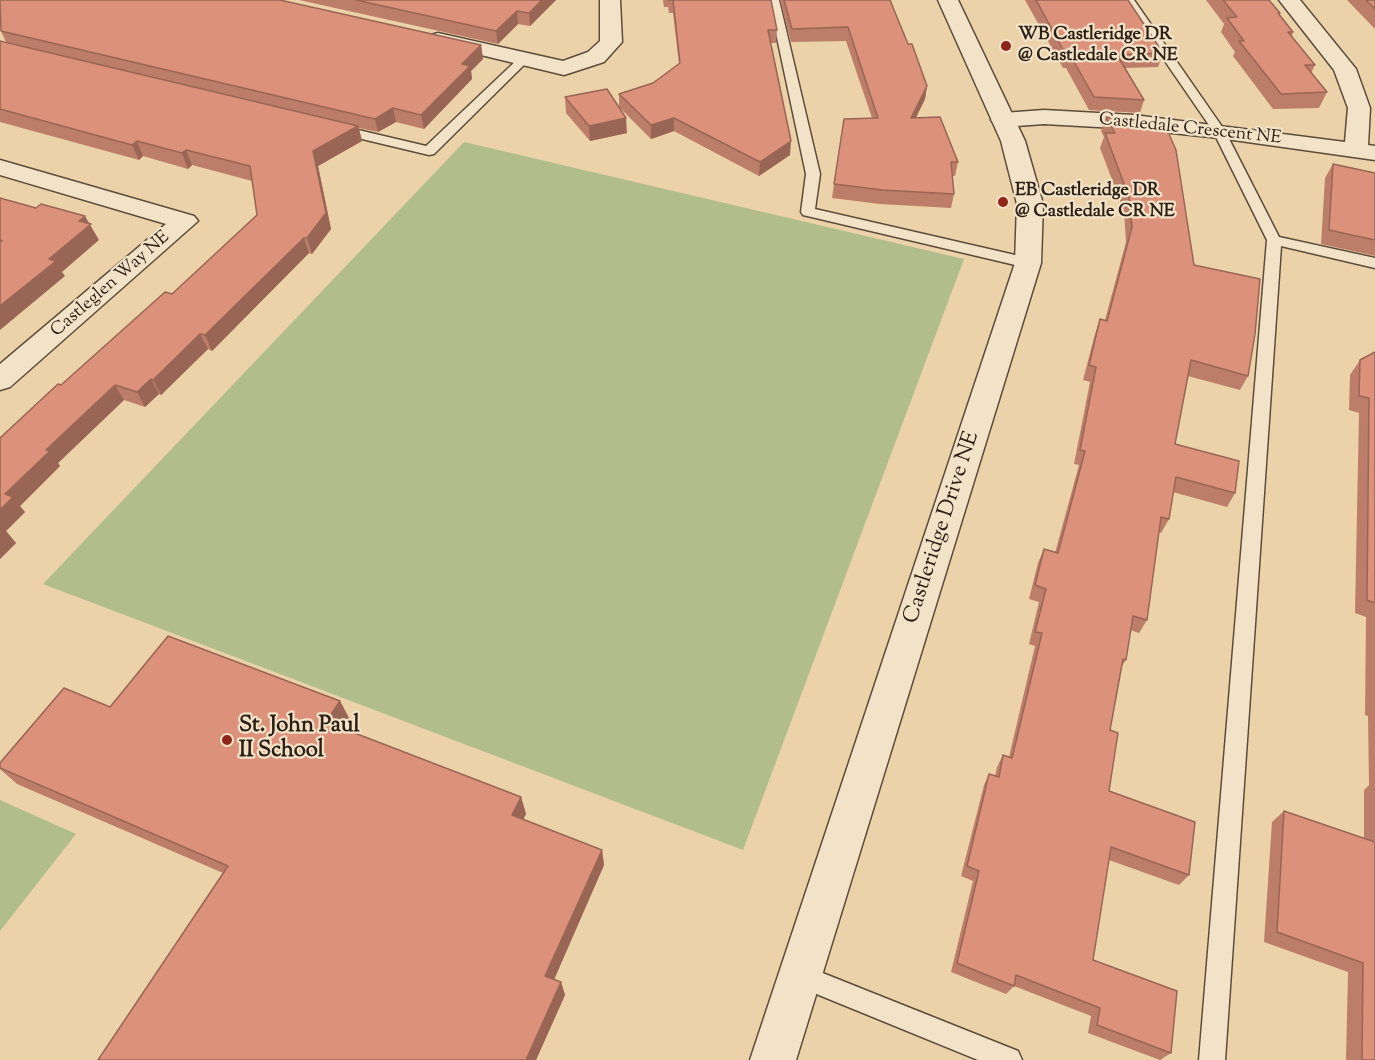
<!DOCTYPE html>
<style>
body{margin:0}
canvas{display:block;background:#ebd2a9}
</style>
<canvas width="1375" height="1060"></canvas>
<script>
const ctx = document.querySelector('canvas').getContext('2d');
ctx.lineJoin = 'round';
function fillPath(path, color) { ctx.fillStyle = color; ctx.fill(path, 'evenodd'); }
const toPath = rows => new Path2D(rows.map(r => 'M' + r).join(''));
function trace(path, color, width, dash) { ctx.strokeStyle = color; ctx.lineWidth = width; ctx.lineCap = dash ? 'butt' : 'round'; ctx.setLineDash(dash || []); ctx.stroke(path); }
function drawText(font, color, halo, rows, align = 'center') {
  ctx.font = font + ' "Sorts Mill Goudy",serif'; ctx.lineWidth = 4.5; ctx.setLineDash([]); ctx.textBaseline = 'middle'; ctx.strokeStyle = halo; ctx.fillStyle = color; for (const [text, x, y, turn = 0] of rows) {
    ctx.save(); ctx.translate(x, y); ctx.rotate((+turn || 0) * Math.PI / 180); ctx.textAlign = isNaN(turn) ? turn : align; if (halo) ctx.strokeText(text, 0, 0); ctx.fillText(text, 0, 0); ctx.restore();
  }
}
fillPath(toPath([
 [464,142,964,259,743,850,43,584],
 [0,800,76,834,0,931]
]), '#b2bd8c');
const service = toPath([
 [769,0,779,0,820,174,815,209,1028,258,1035,263,1033,266,1028,268,803,215,801,212,806,174,769,0],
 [1123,0,1134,0,1225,131,1279,237,1375,258,1375,268,1281,246,1225,1060,1199,1060,1267,240,1213,131,1123,0],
 [524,55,530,59,528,61,434,154,429,155,337,133,331,129,337,125,426,146,520,57,524,55],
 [800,964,1018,1051,1022,1060,978,1060,792,984,788,976,792,968,800,964]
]);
const minor = toPath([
 [600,0,620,0,622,42,604,62,564,75,431,43,427,39,431,35,438,33,563,61,588,52,600,41,600,0],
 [1279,0,1300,0,1356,69,1370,108,1368,145,1375,146,1375,160,1219,138,1134,129,1044,124,1003,127,995,125,991,120,995,115,1003,113,1044,110,1134,115,1345,142,1348,108,1334,70,1279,0],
 [0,160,194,216,198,221,10,387,0,390,0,364,166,224,0,175,0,160]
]);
const tertiary = toPath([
 [938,0,958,0,1025,141,1043,204,1041,263,796,1060,750,1060,1015,263,1017,204,1001,141,938,0]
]);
trace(service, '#5c4c3b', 3);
trace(minor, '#5c4c3b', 3);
trace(tertiary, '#5c4c3b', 3);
fillPath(service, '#f2e2c7');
fillPath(minor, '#f2e2c7');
fillPath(tertiary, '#f2e2c7');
fillPath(toPath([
 [299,0,556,0,530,26,518,24,498,44],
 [663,0,771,0,777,30,776,43,770,43,790,155,759,176,674,131,651,139,620,108,627,133,590,141,566,113,565,97,619,108,619,94,653,83,679,64,673,13,669,13,668,7,664,7],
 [780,0,890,0,908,44,927,86,925,99,916,118,958,162,955,176,952,176,954,194,951,208,880,204,832,198,834,184,872,118,846,41,791,42],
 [1025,0,1128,0,1163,53,1158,67,1125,68,1144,100,1140,113,1089,110,1066,68,1063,68],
 [1206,0,1269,0,1280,13,1280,15,1293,32,1292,36,1315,65,1311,73,1327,92,1319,108,1273,109,1233,56,1235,52,1221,32,1224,24],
 [1347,0,1375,0,1375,29],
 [1,31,481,45,483,59,471,71,472,79,424,129,396,122,378,132,359,128,362,141,318,166,331,229,312,254,309,253,212,351,208,349,161,395,159,394,145,407,124,400,58,463,60,466,20,506,25,512,6,531,16,543,0,559,0,438,61,385,172,294,257,215,252,181,192,165,188,169,143,156,139,160,0,122,0,48,6,42],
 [1106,117,1194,265,1248,376,1240,390,1188,376,1175,444,1235,493,1227,507,1173,492,1169,519,1161,533,1158,532,1147,620,1139,633,1130,630,1126,660,1121,667,1110,730,1109,791,1189,875,1179,885,1109,860,1093,960,1171,1053,1160,1060,1088,1033,1091,1016,1014,986,1006,994,951,972,973,881,961,876,984,785,989,774,995,776,997,767,1003,755,1009,757,1035,646,1029,644,1039,602,1029,599,1038,563,1044,549,1055,553,1079,465,1074,464,1090,382,1083,380,1095,334,1100,319,1105,320,1126,242,1124,211,1100,148,1104,137,1101,131],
 [1333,164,1375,173,1375,256,1321,244,1325,178],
 [1375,352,1375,1060,1346,1060,1348,972,1264,942,1272,822,1284,811,1364,838,1364,790,1369,785,1368,716,1365,715,1366,617,1355,613,1359,413,1349,410,1350,375,1360,360],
 [340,701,350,720,344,729,521,797,526,814,523,819,602,850,604,865,554,979,561,982,565,995,536,1060,98,1060,223,873,17,784,0,769,0,763,110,707]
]), '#bc7d69');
fillPath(toPath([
 [542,0,556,0,530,26,529,13],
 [517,11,518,24,498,44,496,31],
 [481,45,483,59,471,71,472,79,424,129,421,115,462,64],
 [927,86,925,99,909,131,911,118],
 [393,108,396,122,378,132,375,119],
 [626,118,627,133,590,141,589,126],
 [674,118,674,131,651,139,651,125],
 [358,126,362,141,318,166,331,229,312,254,307,238,313,151],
 [137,141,143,156,139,160,132,145],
 [791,141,790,155,759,176,760,162],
 [186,150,192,165,188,169,182,153],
 [85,216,99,240,62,272,65,276,0,330,0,306,49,259,79,221],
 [304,238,309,253,212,351,205,335],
 [200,334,208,349,161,395,153,380],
 [151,379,159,394,145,407,137,392],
 [115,385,124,400,58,463,60,466,20,506,25,512,6,531,16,543,0,559,0,510,5,494,46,450],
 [340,701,350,720,337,740,326,722],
 [521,797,526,814,517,831,512,815],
 [602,850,604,865,550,989,545,976],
 [561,982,565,995,536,1060,526,1060]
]), '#965');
const building = toPath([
 [0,0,280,0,481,45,462,64,470,66,421,115,393,108,375,119,1,31,0,0],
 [356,0,542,0,529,13,517,11,496,31,356,0],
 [668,0,771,0,777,30,768,30,791,141,760,162,674,118,651,125,619,94,653,83,680,63,673,0,668,0],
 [784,0,890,0,908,44,912,44,927,86,911,118,940,117,958,162,951,162,954,194,882,190,834,184,844,119,878,118,848,27,792,29,784,0],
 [1036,0,1128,0,1163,53,1117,55,1144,100,1094,97,1070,55,1066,55,1036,0],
 [1223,0,1269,0,1280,13,1278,13,1293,32,1288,32,1315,65,1305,65,1327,92,1281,94,1239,41,1244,41,1227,18,1237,17,1223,0],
 [1366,0,1375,0,1375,9,1366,0],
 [0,41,358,126,313,151,326,213,307,238,304,238,205,335,200,334,153,380,151,379,137,392,115,385,46,450,50,451,5,494,13,497,0,510,0,438,58,384,61,385,165,292,172,294,257,215,250,166,186,150,182,153,137,141,132,145,0,109,0,41],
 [607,89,626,118,589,126,565,97,607,89],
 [1106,117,1163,129,1169,134,1176,150,1194,265,1260,279,1255,334,1248,376,1191,360,1175,444,1239,461,1235,493,1176,477,1169,519,1161,517,1147,620,1133,616,1126,660,1123,659,1110,730,1118,733,1109,791,1195,822,1189,875,1111,847,1093,960,1177,991,1171,1053,1097,1025,1100,1008,1016,975,1014,986,957,963,979,871,967,866,989,774,999,777,1003,755,1012,758,1042,633,1035,632,1046,589,1035,585,1044,549,1058,553,1085,451,1080,450,1096,367,1089,365,1100,319,1107,321,1132,227,1129,197,1105,133,1115,133,1106,117],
 [1333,164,1375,173,1375,240,1329,230,1333,164],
 [0,198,36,208,41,204,85,216,79,221,91,224,49,259,56,261,0,306,0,242,2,241,0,240,0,198],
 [1375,352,1375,603,1367,600,1369,398,1359,396,1360,360,1375,352],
 [168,636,340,701,326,722,521,797,512,815,602,850,545,976,561,982,526,1060,98,1060,228,866,0,768,0,763,64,688,110,707,168,636],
 [1284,811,1375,842,1375,1060,1362,1060,1363,963,1277,932,1284,811]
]);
fillPath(building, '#db917a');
trace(building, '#965', 1.5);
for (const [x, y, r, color] of [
 [1006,46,6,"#8f2418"],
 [1003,202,6,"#8f2418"],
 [227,740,6,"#8f2418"]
]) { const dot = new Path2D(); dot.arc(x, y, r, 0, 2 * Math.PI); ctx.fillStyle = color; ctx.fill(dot); trace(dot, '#f2e2c7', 2); }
drawText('bold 18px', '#2c2016', '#f2e2c7', [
 ["WB Castleridge DR",1018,36],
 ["@ Castledale CR NE",1018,57],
 ["EB Castleridge DR",1015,192],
 ["@ Castledale CR NE",1015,213]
], 'left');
drawText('18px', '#2c2016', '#f2e2c7', [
 ["Castledale Crescent NE",1190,130,6],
 ["Castleglen Way NE",111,285,-41]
]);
drawText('22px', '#2c2016', '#f2e2c7', [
 ["Castleridge Drive NE",943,528,-72]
]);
drawText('bold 22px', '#2c2016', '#f2e2c7', [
 ["St. John Paul",239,727],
 ["II School",239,752]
], 'left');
</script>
